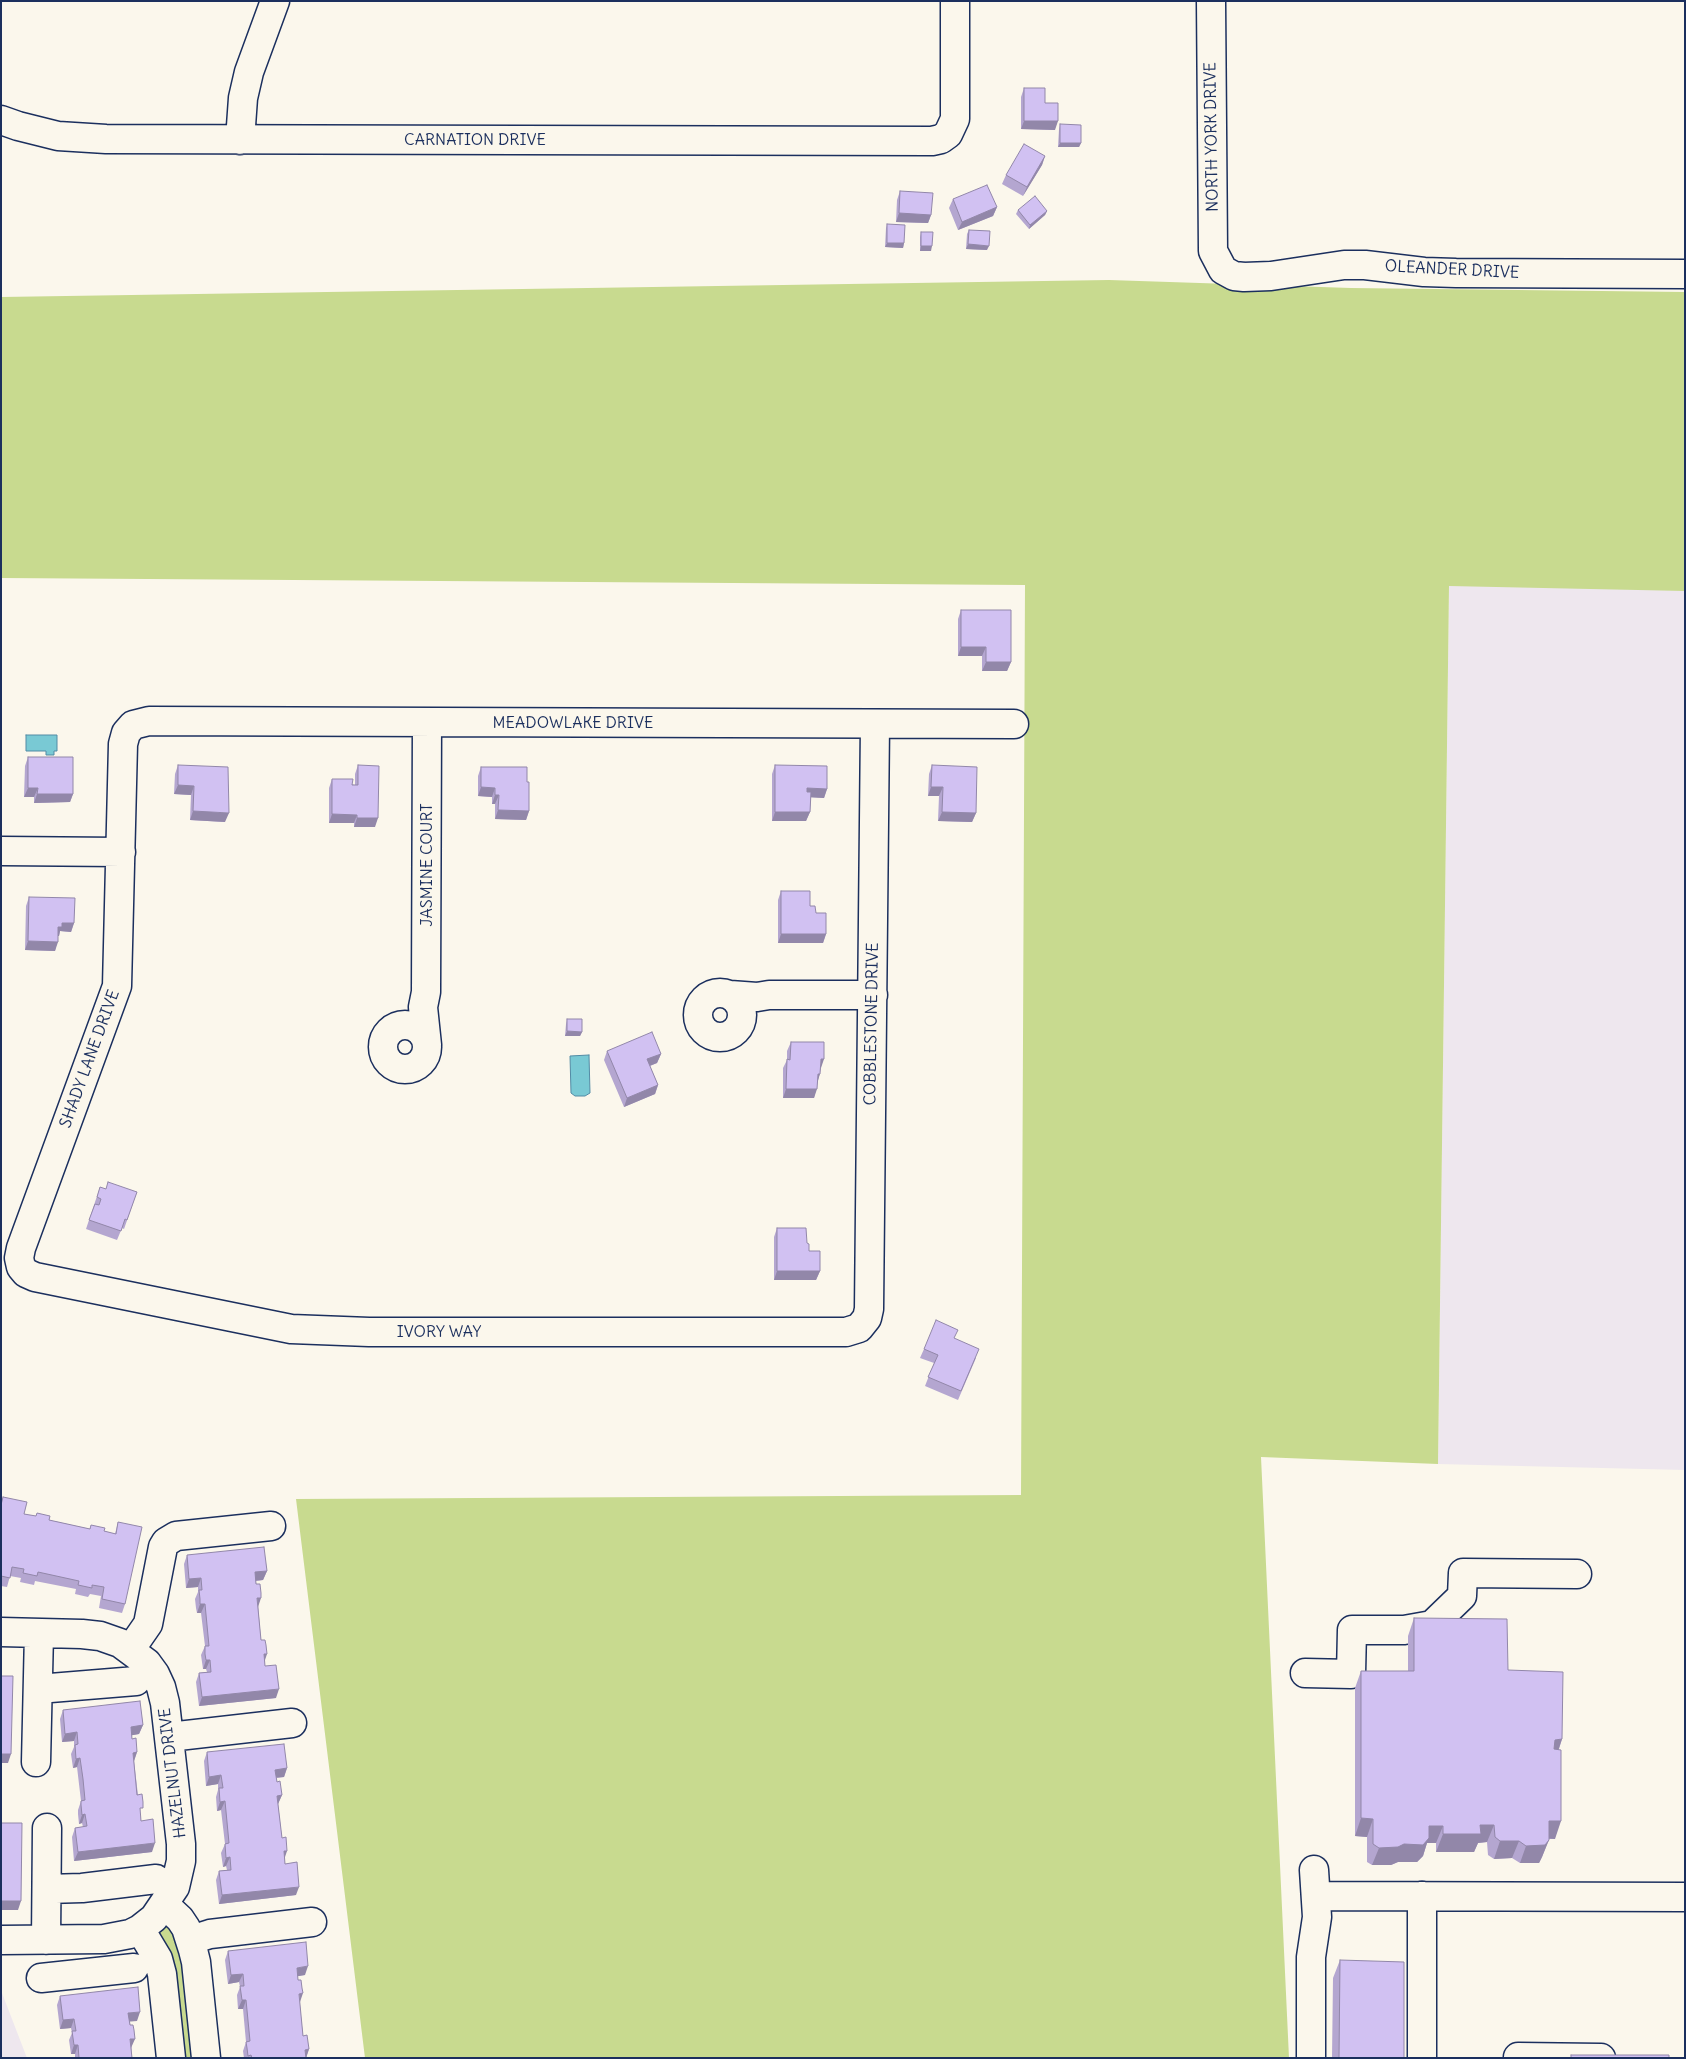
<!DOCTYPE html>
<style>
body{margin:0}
#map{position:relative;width:1686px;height:2059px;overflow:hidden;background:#fbf7ec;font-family:Delius,sans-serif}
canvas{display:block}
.frame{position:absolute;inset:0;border:2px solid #1b2f5e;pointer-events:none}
</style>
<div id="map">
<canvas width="1686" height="2059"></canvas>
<div class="frame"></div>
</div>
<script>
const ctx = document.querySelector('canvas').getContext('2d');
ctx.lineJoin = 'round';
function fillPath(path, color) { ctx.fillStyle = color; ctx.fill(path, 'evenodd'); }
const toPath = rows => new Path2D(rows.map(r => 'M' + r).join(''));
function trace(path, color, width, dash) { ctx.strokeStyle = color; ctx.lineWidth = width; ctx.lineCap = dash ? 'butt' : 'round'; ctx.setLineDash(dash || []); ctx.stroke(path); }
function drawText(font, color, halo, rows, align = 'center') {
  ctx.font = font + ' Delius,sans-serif'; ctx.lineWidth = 4; ctx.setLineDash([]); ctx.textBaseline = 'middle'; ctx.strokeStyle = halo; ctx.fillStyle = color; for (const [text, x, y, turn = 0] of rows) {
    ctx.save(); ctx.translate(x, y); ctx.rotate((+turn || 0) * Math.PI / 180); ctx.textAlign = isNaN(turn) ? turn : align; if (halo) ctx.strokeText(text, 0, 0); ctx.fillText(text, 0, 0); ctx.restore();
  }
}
fillPath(toPath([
 [1449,585,1685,590,1685,1470,1438,1464],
 [1,1993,2,1993,27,2058,1,2058]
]), '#eee7ee');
fillPath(toPath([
 [1109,280,1351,288,1685,292,1685,591,1449,586,1438,1464,1261,1457,1289,2058,365,2058,296,1499,1021,1495,1025,585,1,578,1,297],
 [166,1924,181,1939,197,2058,178,2058,156,1935,161,1926]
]), '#c8da8f');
const water = toPath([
 [26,735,57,735,57,751,54,751,54,755,46,755,46,751,26,751,26,735],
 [589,1055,590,1093,585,1096,575,1096,571,1093,570,1056,589,1055]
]);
fillPath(water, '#79c9d4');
trace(water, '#538ba5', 1);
const minor = toPath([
 [1211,1,1213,251,1223,270,1234,276,1244,277,1271,276,1344,265,1365,265,1424,272,1456,273,1685,274],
 [1,120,18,126,58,136,106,139,932,141,941,139,948,134,955,119,955,1],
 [240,140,243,98,249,72,275,1],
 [875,724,869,1309,867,1318,859,1328,846,1332,369,1332,291,1329,35,1277,26,1273,21,1267,19,1258,21,1248,117,986,123,744,126,733,133,725,149,721,1014,724],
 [1,851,121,852],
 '698 1015a22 22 0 1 1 44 0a22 22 0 1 1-44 0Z',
 [730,995,757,997,769,995,873,995],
 '383 1047a22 22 0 1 1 44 0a22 22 0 1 1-44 0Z',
 [427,1045,423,1007,426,992,427,723],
 [1,1632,82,1634,100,1636,120,1643,147,1663,155,1674,161,1687,165,1703,181,1844,181,1861,175,1887,154,1918,140,1929,130,1934,104,1939,1,1940],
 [130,1650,148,1624,163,1547,166,1542,176,1536,271,1526],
 [1305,1673,1351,1674,1352,1630,1404,1630,1432,1625,1462,1596,1463,1573,1577,1574],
 [38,1689,136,1681],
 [169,1737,292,1723],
 [36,1762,39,1633],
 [47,1889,82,1888,156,1879],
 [1316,1896,1685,1897],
 [165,1905,180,1919,186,1928,193,1950,196,1962,206,2058],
 [140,1929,158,1959,162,1974,171,2058],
 [46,1940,47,1828],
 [191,1940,210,1934,312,1922],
 [41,1978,134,1968],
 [1518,2057,1601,2058],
 [1311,2058,1311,1957,1317,1917,1314,1870],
 [1422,2058,1422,1896]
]);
trace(minor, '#1b2f5e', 31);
trace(minor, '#fbf7ec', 28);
fillPath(toPath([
 [1024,88,1045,103,1055,130,1021,129,1021,97],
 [1060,124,1081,143,1079,147,1058,147,1059,129],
 [1045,156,1042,165,1023,196,1002,184,1006,175],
 [900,191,931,215,928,223,896,222,897,200],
 [953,199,997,207,993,216,958,230,949,208],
 [1018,210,1047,211,1045,215,1029,229,1016,214],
 [887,224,904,243,903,248,885,247,886,228],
 [969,230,987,250,966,249,967,234],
 [921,232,931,251,920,251,920,237],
 [961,610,1011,662,1007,671,982,671,982,656,958,656,958,619],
 [28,757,73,794,70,802,34,803,34,797,24,797,25,766],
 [178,765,225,822,190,820,191,795,174,794,175,774],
 [358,765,375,827,354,827,354,823,329,823,329,788,332,779,355,785,355,774],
 [775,765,827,789,824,798,811,797,810,812,806,821,772,821,772,774],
 [932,765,976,813,972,822,938,821,939,796,928,796,929,774],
 [481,767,527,782,529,811,526,820,495,819,495,804,492,804,492,797,478,796,478,776],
 [781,891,810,906,816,913,826,934,823,943,778,943,778,900],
 [29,897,74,923,71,932,60,931,59,936,58,936,55,951,25,950,26,906],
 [567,1019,582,1032,580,1036,565,1036,566,1024],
 [791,1042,821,1068,814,1098,783,1098,783,1068,787,1060,787,1051],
 [607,1051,661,1054,657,1063,650,1066,658,1085,655,1094,624,1107,604,1060],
 [100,1187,105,1189,137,1192,124,1229,122,1228,117,1240,86,1229],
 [777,1228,807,1243,809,1251,820,1271,816,1280,774,1280,774,1237],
 [954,1338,976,1358,958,1400,925,1386,934,1363,920,1358,924,1349],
 [3,1497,24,1514,49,1520,90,1529,91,1525,104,1531,115,1534,118,1522,125,1604,122,1613,99,1608,101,1596,90,1594,88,1597,75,1594,76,1589,35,1581,34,1585,20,1582,21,1578,10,1576,7,1587,1,1586,1,1502],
 [187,1555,267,1571,263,1580,256,1581,261,1640,265,1666,276,1698,199,1706,196,1682,199,1673,207,1672,206,1669,203,1669,201,1655,205,1646,201,1613,197,1613,196,1608,195,1599,198,1592,198,1587,186,1588,184,1564],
 [1414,1618,1508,1670,1562,1739,1559,1749,1555,1839,1549,1839,1542,1857,1539,1863,1520,1863,1512,1858,1494,1859,1488,1855,1487,1842,1478,1843,1474,1852,1436,1852,1436,1843,1427,1843,1423,1856,1417,1862,1398,1862,1391,1865,1372,1865,1367,1862,1367,1837,1355,1836,1355,1688,1361,1671,1408,1671,1408,1636],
 [63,1710,143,1725,139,1734,132,1735,132,1739,137,1752,134,1761,141,1821,152,1852,74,1861,72,1837,75,1828,83,1827,82,1823,79,1824,78,1814,78,1810,81,1801,77,1767,73,1768,71,1754,74,1747,74,1741,62,1742,60,1719],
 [207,1752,287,1768,284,1777,276,1778,277,1782,282,1795,278,1804,285,1864,296,1895,219,1904,216,1880,219,1871,227,1870,226,1866,223,1867,221,1853,225,1844,221,1810,217,1811,216,1797,218,1790,218,1784,206,1786,204,1761],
 [228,1951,305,1975,297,1976,303,2036,309,2049,306,2058,244,2058,243,2051,246,2042,243,2009,238,2009,237,1995,240,1987,239,1982,228,1984,225,1960],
 [1340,1960,1404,2058,1332,2058,1333,1978],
 [60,1996,137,2021,130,2021,132,2058,75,2058,75,2054,71,2054,69,2040,72,2033,71,2028,60,2029,57,2005]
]), '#b4a6d0');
fillPath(toPath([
 [1024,121,1058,121,1055,130,1021,129],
 [1060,143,1081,143,1079,147,1058,147],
 [1045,156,1042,165,1023,196,1027,187],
 [997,207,993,216,958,230,962,222],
 [1047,211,1045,215,1029,229,1030,225],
 [899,213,931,215,928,223,896,222],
 [887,243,904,243,903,248,885,247],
 [968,244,989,246,987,250,966,249],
 [921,246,932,246,931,251,920,251],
 [961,647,986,647,982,656,958,656],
 [986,662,1011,662,1007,671,982,671],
 [178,785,194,786,191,795,174,794],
 [481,787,495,788,492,797,478,796],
 [931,787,943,787,939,796,928,796],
 [28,788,38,788,34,797,24,797],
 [807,788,827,789,824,798,803,797],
 [37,794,73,794,70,802,34,803],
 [495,795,499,795,495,804,492,804],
 [498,810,529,811,526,820,495,819],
 [193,811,229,813,225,822,190,820],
 [775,812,810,812,806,821,772,821],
 [942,812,976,813,972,822,938,821],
 [332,814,357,815,354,823,329,823],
 [357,818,378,818,375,827,354,827],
 [62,923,74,923,71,932,60,931,59,936,55,936,58,927],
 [781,934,826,934,823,943,778,943],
 [28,941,58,942,55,951,25,950],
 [567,1031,582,1032,580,1036,565,1036],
 [661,1054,657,1063,644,1068,647,1059],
 [821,1059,824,1059,821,1068],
 [818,1074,820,1074,817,1083],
 [658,1085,655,1094,624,1107,627,1098],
 [786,1089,817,1089,814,1098,783,1098],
 [777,1271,820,1271,816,1280,774,1280],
 [267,1571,263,1580,252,1581,255,1572],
 [201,1578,198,1587,186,1588,189,1579],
 [257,1598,261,1598,258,1607],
 [200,1604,205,1604,201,1613,197,1613],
 [264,1654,267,1654,264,1663],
 [206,1660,210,1660,206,1669,203,1669],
 [279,1689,276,1698,199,1706,202,1697],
 [143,1725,139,1734,128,1736,131,1727],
 [77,1732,74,1741,62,1742,65,1734],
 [1562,1739,1556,1757,1548,1757,1555,1740],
 [137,1752,134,1761,133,1753],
 [1,1754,11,1754,8,1763,1,1763],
 [80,1758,77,1767,73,1768,76,1759],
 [287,1768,284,1777,272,1778,275,1770],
 [221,1775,218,1784,206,1786,209,1777],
 [282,1795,278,1804,277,1796],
 [225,1801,221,1810,217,1811,220,1802],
 [85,1814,82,1823,79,1824,82,1815],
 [1361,1818,1373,1819,1367,1837,1355,1836],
 [1549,1821,1561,1821,1555,1839,1543,1838],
 [1480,1825,1494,1825,1487,1842,1478,1843,1474,1852,1436,1852,1443,1834],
 [1429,1826,1443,1826,1436,1843,1427,1843,1423,1856,1417,1862,1398,1862,1391,1865,1372,1865,1379,1848],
 [1549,1840,1542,1857,1539,1863,1520,1863,1526,1846],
 [1500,1841,1519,1841,1512,1858,1494,1859],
 [155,1843,152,1852,74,1861,78,1852],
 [284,1851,287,1851,284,1860],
 [230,1857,226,1866,223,1867,226,1858],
 [299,1887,296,1895,219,1904,222,1895],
 [1,1901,21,1901,18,1910,1,1910],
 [308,1966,305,1975,293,1977,297,1968],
 [243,1974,239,1982,228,1984,231,1975],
 [303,1993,300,2002,299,1994],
 [242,2000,246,2000,243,2009,238,2009],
 [140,2012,137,2021,125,2022,128,2013],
 [74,2019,71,2028,60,2029,63,2020],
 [130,2039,135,2039,131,2048],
 [74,2045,78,2045,75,2054,71,2054],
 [309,2049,306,2058,305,2050]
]), '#9287a9');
const building = toPath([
 [1024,88,1045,88,1045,103,1058,103,1058,121,1024,121,1024,88],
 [1060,124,1081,125,1081,143,1060,143,1060,124],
 [1024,144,1045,156,1027,187,1006,175,1024,144],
 [987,185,997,207,962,222,953,199,987,185],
 [900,191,933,193,931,215,899,213,900,191],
 [1035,196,1047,211,1030,225,1018,210,1035,196],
 [887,224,905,225,904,243,887,243,887,224],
 [969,230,990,231,989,246,968,244,969,230],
 [921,232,933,232,932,246,921,246,921,232],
 [961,610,1011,610,1011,662,986,662,986,647,961,647,961,610],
 [28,757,73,757,73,794,37,794,38,788,28,788,28,757],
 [178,765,228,767,229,813,193,811,194,786,178,785,178,765],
 [358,765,379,766,378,818,357,818,357,815,332,814,332,779,353,779,352,785,358,785,358,765],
 [775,765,827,766,827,789,807,788,807,792,811,792,810,812,775,812,775,765],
 [932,765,977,767,976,813,942,812,943,787,931,787,932,765],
 [481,767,527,767,527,782,529,782,529,811,498,810,499,795,495,795,495,788,481,787,481,767],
 [781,891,810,891,810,906,815,906,816,913,826,913,826,934,781,934,781,891],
 [29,897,75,898,74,923,62,923,62,927,58,927,58,942,28,941,29,897],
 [567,1019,582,1019,582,1032,567,1031,567,1019],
 [652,1032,661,1054,647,1059,658,1085,627,1098,607,1051,652,1032],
 [791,1042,824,1042,824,1059,821,1059,820,1074,818,1074,817,1089,786,1089,787,1059,790,1060,791,1042],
 [108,1182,137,1192,127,1220,125,1219,121,1231,89,1220,95,1204,99,1205,101,1199,97,1197,100,1187,106,1189,108,1182],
 [777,1228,806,1228,807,1243,809,1244,809,1251,820,1251,820,1271,777,1271,777,1228],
 [936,1320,958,1330,954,1338,979,1349,961,1391,928,1377,938,1355,924,1349,936,1320],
 [3,1497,27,1502,24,1514,36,1516,37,1513,50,1516,49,1520,90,1529,91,1525,105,1528,104,1531,116,1534,118,1522,142,1527,125,1604,102,1599,104,1587,92,1585,92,1588,78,1585,79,1581,38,1572,37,1576,23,1573,24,1569,12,1567,10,1578,1,1576,1,1505,3,1497],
 [264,1547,267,1571,255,1572,256,1584,260,1584,261,1593,261,1598,257,1598,261,1640,265,1640,266,1645,267,1654,264,1654,265,1666,276,1665,279,1689,202,1697,199,1673,211,1672,210,1660,206,1660,205,1654,205,1646,209,1646,205,1604,200,1604,200,1599,199,1590,202,1590,201,1578,189,1579,187,1555,264,1547],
 [1414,1618,1507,1619,1508,1670,1563,1672,1562,1739,1555,1740,1554,1749,1561,1750,1561,1821,1549,1821,1549,1840,1545,1845,1526,1846,1519,1841,1500,1841,1495,1837,1494,1825,1480,1825,1481,1834,1443,1834,1443,1826,1429,1826,1429,1838,1423,1845,1404,1844,1398,1847,1379,1848,1373,1844,1373,1819,1361,1818,1361,1671,1414,1671,1414,1618],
 [1,1676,13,1676,11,1754,1,1754,1,1676],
 [140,1701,143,1725,131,1727,132,1739,136,1738,137,1752,133,1753,137,1795,142,1794,143,1802,143,1808,140,1808,141,1821,153,1819,155,1843,78,1852,75,1828,87,1826,85,1814,82,1815,81,1805,81,1801,85,1800,83,1779,80,1758,76,1759,75,1745,78,1744,77,1732,65,1734,63,1710,140,1701],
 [284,1744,287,1768,275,1770,277,1782,280,1781,282,1795,277,1796,282,1838,286,1837,287,1851,284,1851,285,1864,297,1862,299,1887,222,1895,219,1871,231,1870,230,1857,226,1858,225,1844,229,1843,225,1801,220,1802,219,1788,223,1788,221,1775,209,1777,207,1752,284,1744],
 [1,1823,22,1823,21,1901,1,1901,1,1823],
 [306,1942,308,1966,297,1968,298,1980,301,1980,302,1988,303,1993,299,1994,303,2036,307,2035,309,2049,305,2050,306,2058,252,2058,251,2055,248,2056,247,2048,246,2042,250,2041,246,2000,242,2000,240,1986,244,1986,243,1974,231,1975,228,1951,306,1942],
 [1340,1960,1404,1962,1404,2058,1339,2058,1340,1960],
 [138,1987,140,2012,128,2013,130,2025,133,2025,134,2030,135,2039,130,2039,132,2058,79,2058,78,2045,74,2045,72,2031,76,2031,74,2019,63,2020,60,1996,138,1987],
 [1571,2055,1669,2055,1669,2058,1571,2058,1571,2055]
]);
fillPath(building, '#d1c1f2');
trace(building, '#9287a9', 1);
drawText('16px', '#1b2f5e', '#fbf7ec', [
 ["NORTH YORK DRIVE",1212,137,-91],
 ["CARNATION DRIVE",475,140],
 ["OLEANDER DRIVE",1452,270,3],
 ["MEADOWLAKE DRIVE",573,723],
 ["JASMINE COURT",427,865,-90],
 ["COBBLESTONE DRIVE",872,1024,-89],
 ["SHADY LANE DRIVE",90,1059,-70],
 ["IVORY WAY",439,1332],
 ["HAZELNUT DRIVE",173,1773,-97]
]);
</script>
